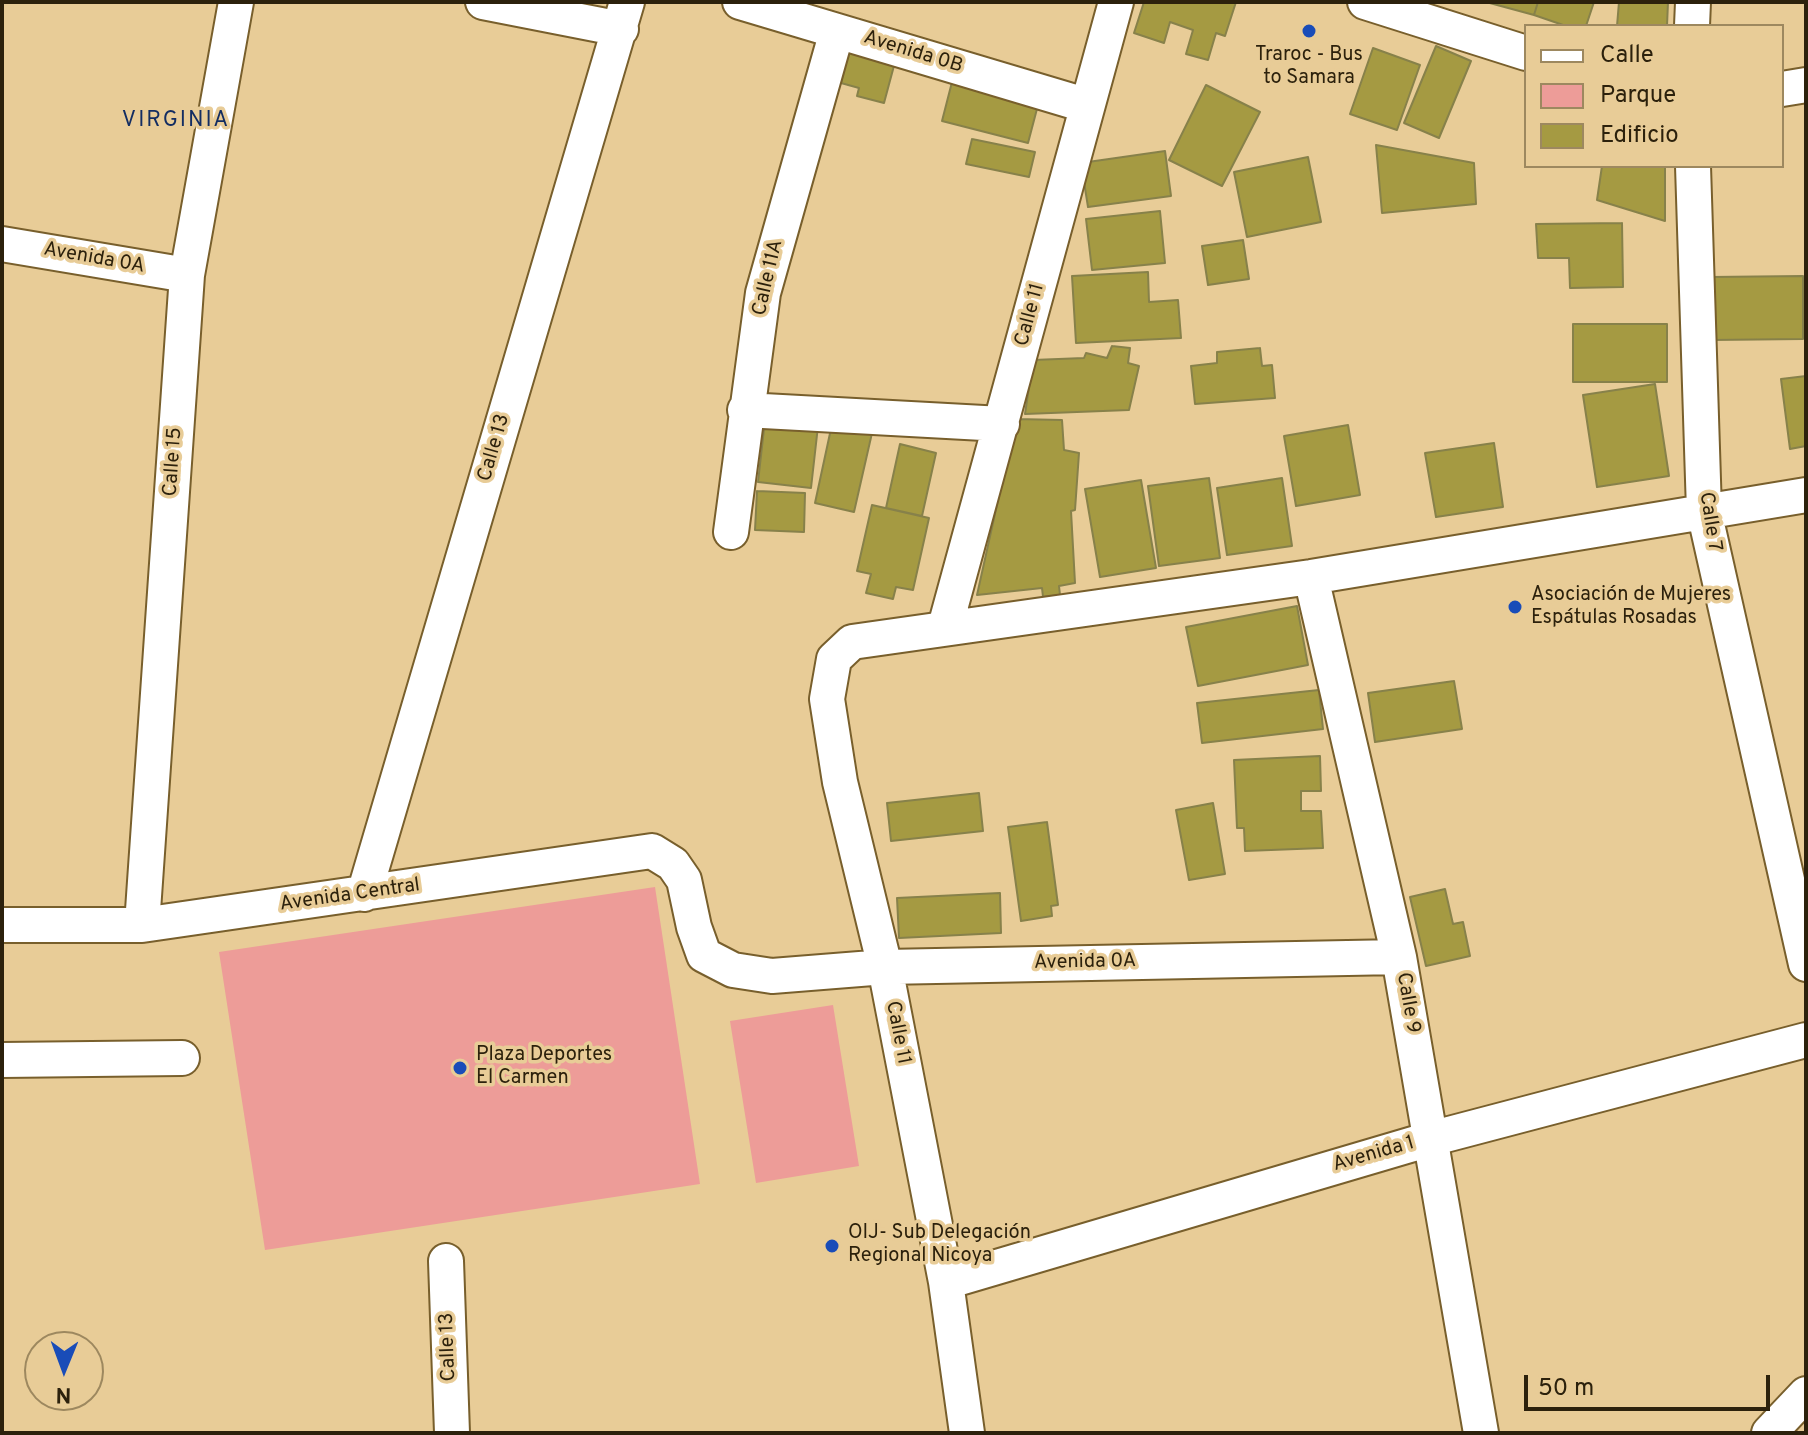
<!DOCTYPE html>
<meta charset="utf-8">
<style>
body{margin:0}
#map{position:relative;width:1808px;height:1435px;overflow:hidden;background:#e8cc97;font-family:Overpass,sans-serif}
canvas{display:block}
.frame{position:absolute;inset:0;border:4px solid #2c210c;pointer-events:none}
.legend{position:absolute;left:1524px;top:24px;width:260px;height:144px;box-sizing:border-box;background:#e8cc97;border:2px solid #9d885f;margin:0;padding:10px 14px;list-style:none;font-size:24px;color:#2c210c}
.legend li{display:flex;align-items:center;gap:16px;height:40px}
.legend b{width:40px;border:2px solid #9d885f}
.north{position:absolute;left:24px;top:1331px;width:80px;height:80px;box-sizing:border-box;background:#e8cc97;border:2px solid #9d885f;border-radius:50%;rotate:181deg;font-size:22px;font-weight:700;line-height:32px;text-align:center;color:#2c210c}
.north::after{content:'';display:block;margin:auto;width:28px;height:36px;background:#194cb8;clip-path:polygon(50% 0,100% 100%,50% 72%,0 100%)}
.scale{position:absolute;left:1524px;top:1375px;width:246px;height:36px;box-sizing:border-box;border:4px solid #2c210c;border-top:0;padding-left:10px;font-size:24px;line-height:28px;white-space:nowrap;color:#2c210c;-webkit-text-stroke:6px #e8cc97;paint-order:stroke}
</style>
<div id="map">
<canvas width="1808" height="1435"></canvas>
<div class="frame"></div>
<ul class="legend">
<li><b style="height:10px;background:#fff"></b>Calle</li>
<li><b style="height:22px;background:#ed9c98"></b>Parque</li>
<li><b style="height:22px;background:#a59a42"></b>Edificio</li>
</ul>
<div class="north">N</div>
<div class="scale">50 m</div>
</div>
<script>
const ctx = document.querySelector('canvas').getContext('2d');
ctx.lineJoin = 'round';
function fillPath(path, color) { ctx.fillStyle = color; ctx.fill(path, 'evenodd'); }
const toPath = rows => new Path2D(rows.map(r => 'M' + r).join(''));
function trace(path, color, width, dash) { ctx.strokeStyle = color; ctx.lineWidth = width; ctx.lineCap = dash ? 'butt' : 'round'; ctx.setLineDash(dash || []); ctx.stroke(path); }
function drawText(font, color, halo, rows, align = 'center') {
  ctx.font = font + ' Overpass,sans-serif'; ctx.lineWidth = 7; ctx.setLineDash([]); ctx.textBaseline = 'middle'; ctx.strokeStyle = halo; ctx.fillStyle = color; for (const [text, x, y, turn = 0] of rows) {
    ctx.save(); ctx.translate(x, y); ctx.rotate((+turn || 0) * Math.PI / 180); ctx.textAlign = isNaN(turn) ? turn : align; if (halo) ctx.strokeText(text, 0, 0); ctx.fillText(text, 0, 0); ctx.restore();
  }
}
fillPath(toPath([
 [655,887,700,1184,265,1250,219,952],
 [833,1005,859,1166,756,1183,730,1021]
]), '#ed9c98');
const building = toPath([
 [1144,2,1236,2,1225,36,1216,33,1208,60,1186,54,1193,30,1170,22,1164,43,1134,33,1144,2],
 [1486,2,1538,2,1534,15,1486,2],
 [1538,2,1594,2,1586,26,1566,26,1534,15,1538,2],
 [1619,2,1668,2,1667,26,1617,26,1619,2],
 [1436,46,1471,61,1439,138,1404,123,1436,46],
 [1373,48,1420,65,1397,130,1350,114,1373,48],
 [849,50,895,62,884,103,857,96,859,88,841,83,849,50],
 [952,82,1038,105,1028,143,942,121,952,82],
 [1206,85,1260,112,1222,186,1169,160,1206,85],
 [972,139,1035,152,1029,177,966,164,972,139],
 [1376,145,1474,163,1476,204,1382,213,1376,145],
 [1165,151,1171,196,1088,207,1081,163,1165,151],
 [1308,157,1321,222,1247,237,1234,172,1308,157],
 [1602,166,1665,166,1665,221,1597,200,1602,166],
 [1160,211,1165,263,1092,270,1086,219,1160,211],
 [1622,223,1623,287,1570,288,1569,258,1538,258,1536,224,1622,223],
 [1243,240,1249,279,1208,285,1202,246,1243,240],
 [1148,272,1149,302,1178,300,1181,338,1076,343,1072,276,1148,272],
 [1803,276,1803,339,1712,340,1711,277,1803,276],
 [1573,324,1667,324,1667,382,1573,382,1573,324],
 [1112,346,1130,348,1128,363,1139,366,1129,410,1025,414,1033,360,1084,358,1086,353,1107,358,1112,346],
 [1260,348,1262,366,1272,365,1275,398,1195,404,1191,366,1217,363,1217,352,1260,348],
 [1806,376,1806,446,1790,449,1781,379,1806,376],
 [1655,384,1669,476,1597,487,1583,395,1655,384],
 [1016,419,1062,420,1064,450,1079,453,1075,510,1071,511,1075,583,1059,586,1060,595,1043,597,1042,588,977,595,1016,419],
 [765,420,818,426,811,488,758,482,765,420],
 [832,424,872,433,854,512,815,503,832,424],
 [1348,425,1360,495,1296,506,1284,436,1348,425],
 [1494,443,1503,507,1436,517,1425,453,1494,443],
 [900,444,936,453,922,516,886,508,900,444],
 [1209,478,1220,558,1159,566,1148,486,1209,478],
 [1282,478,1292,546,1227,555,1217,488,1282,478],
 [1141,480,1156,568,1100,577,1085,489,1141,480],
 [757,491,805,493,804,532,755,530,757,491],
 [872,505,929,518,913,590,896,587,893,599,866,593,871,574,857,571,872,505],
 [1297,606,1308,665,1198,686,1186,627,1297,606],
 [1454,681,1462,729,1375,742,1368,693,1454,681],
 [1319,690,1323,729,1202,743,1197,703,1319,690],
 [1320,756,1321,791,1301,791,1301,811,1321,811,1323,848,1245,851,1244,828,1237,828,1234,760,1320,756],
 [979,793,983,831,891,841,887,803,979,793],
 [1213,803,1225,874,1189,880,1176,810,1213,803],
 [1047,822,1058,905,1051,906,1052,916,1021,921,1008,827,1047,822],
 [1445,889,1453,924,1463,922,1470,956,1426,966,1410,897,1445,889],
 [1000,893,1001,933,899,938,897,898,1000,893]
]);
fillPath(building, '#a59a42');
trace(building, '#87814a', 2);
const minor = toPath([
 [483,2,621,29],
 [740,2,1085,105],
 [1365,2,1526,53],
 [1692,26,1693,2],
 [1782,89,1806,85],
 [1693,166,1704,511,1806,964],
 [2,244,187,275],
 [745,410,1002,424],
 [731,532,763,293,837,31],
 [1311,577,1399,957,1481,1433],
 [945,627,1116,2],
 [364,894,627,2],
 [2,925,142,925,652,851,673,864,684,880,694,927,704,955,733,970,772,976,885,967,1399,957],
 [142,925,187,275,236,2],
 [2,1060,182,1058],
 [446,1261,452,1433],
 [946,1282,1430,1139,1806,1040],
 [967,1433,946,1282,885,967,840,782,827,699,834,659,852,642,1311,577,1806,495],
 [1769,1433,1806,1394]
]);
trace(minor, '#785f2c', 38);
trace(minor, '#fff', 34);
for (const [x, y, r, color] of [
 [1309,31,8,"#194cb8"],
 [1515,607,8,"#194cb8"],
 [460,1068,8,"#194cb8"],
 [832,1246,8,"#194cb8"]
]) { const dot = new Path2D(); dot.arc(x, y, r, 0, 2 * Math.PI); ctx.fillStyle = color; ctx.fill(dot); trace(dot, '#e8cc97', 3); }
drawText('20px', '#2c210c', '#e8cc97', [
 ["Avenida 0B",913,53,17],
 ["Avenida 0A",94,259,10],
 ["Calle 11A",769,278,-77],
 ["Calle 11",1031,315,-75],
 ["Calle 13",495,448,-74],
 ["Calle 15",174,462,-86],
 ["Calle 7",1709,522,81],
 ["Avenida Central",350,896,-8],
 ["Avenida 0A",1085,963,-1],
 ["Calle 9",1407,1003,80],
 ["Calle 11",897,1033,79],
 ["Avenida 1",1374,1155,-16],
 ["Calle 13",449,1347,-92]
]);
drawText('20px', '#2c210c', '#e8cc97', [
 ["Traroc - Bus",1309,56,"center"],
 ["to Samara",1309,79,"center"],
 ["Asociación de Mujeres",1531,596],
 ["Espátulas Rosadas",1531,619],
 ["Plaza Deportes",476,1056],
 ["El Carmen",476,1079],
 ["OIJ- Sub Delegación",848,1234],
 ["Regional Nicoya",848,1257]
], 'left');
ctx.letterSpacing = '2px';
drawText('22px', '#132d62', '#e8cc97', [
 ["VIRGINIA",176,122]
]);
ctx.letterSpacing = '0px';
</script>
